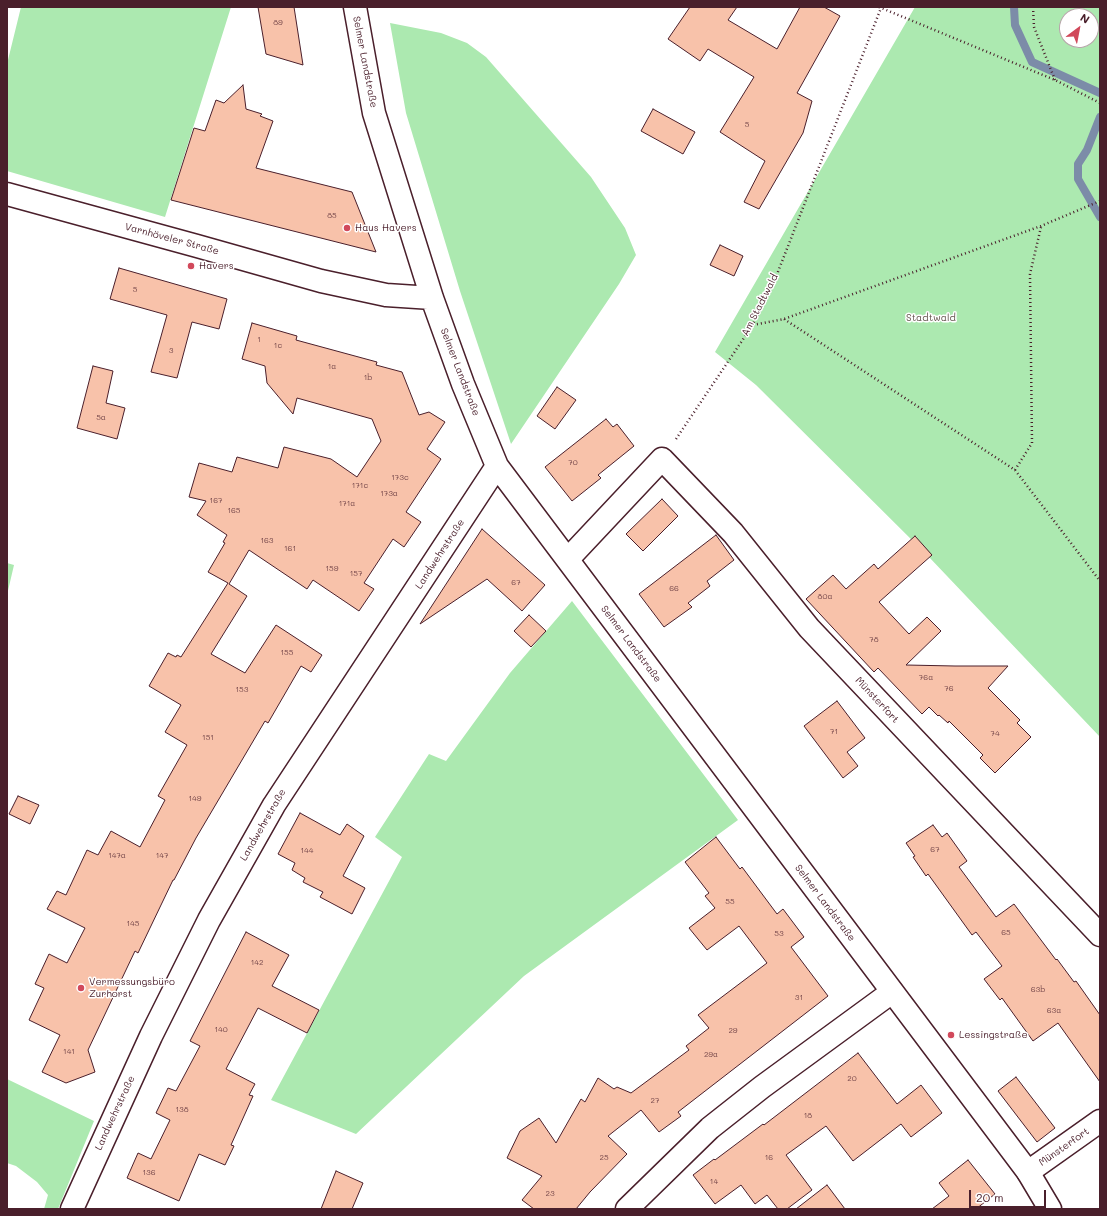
<!DOCTYPE html>
<meta charset="utf-8">
<style>
body{margin:0}
#map{position:relative;width:1107px;height:1216px;overflow:hidden;background:#fff;font-family:Mali,sans-serif}
canvas{display:block}
.frame{position:absolute;inset:0;border:8px solid #4a1f2b;pointer-events:none}
.north{position:absolute;left:1059px;top:8px;width:40px;height:40px;box-sizing:border-box;background:#fff;border:1px solid #b7a5aa;border-radius:50%;rotate:32deg;font-size:11px;font-weight:700;line-height:16px;text-align:center;color:#4a1f2b}
.north::after{content:'';display:block;margin:auto;width:14px;height:18px;background:#d1495b;clip-path:polygon(50% 0,100% 100%,50% 72%,0 100%)}
.scale{position:absolute;left:969px;top:1190px;width:77px;height:18px;box-sizing:border-box;border:2px solid #4a1f2b;border-top:0;padding-left:5px;font-size:12px;line-height:14px;white-space:nowrap;color:#4a1f2b;-webkit-text-stroke:3px #fff;paint-order:stroke}
</style>
<div id="map">
<canvas width="1107" height="1216"></canvas>
<div class="frame"></div>
<div class="north">N</div>
<div class="scale">20 m</div>
</div>
<script>
const ctx = document.querySelector('canvas').getContext('2d');
ctx.lineJoin = 'round';
function fillPath(path, color) { ctx.fillStyle = color; ctx.fill(path, 'evenodd'); }
const toPath = rows => new Path2D(rows.map(r => 'M' + r).join(''));
function trace(path, color, width, dash) { ctx.strokeStyle = color; ctx.lineWidth = width; ctx.lineCap = dash ? 'butt' : 'round'; ctx.setLineDash(dash || []); ctx.stroke(path); }
function drawText(font, color, halo, rows, align = 'center') {
  ctx.font = font + ' Mali,sans-serif'; ctx.lineWidth = 3; ctx.setLineDash([]); ctx.textBaseline = 'middle'; ctx.strokeStyle = halo; ctx.fillStyle = color; for (const [text, x, y, turn = 0] of rows) {
    ctx.save(); ctx.translate(x, y); ctx.rotate((+turn || 0) * Math.PI / 180); ctx.textAlign = isNaN(turn) ? turn : align; if (halo) ctx.strokeText(text, 0, 0); ctx.fillText(text, 0, 0); ctx.restore();
  }
}
fillPath(toPath([
 [21,7,231,7,165,217,7,171,7,64],
 [915,7,1100,7,1100,737,928,556,756,385,715,352],
 [1067,16,1091,16,1091,40,1067,40],
 [390,23,441,33,467,43,486,57,591,177,625,228,636,255,619,284,511,444,460,291,406,113],
 [7,563,14,565,7,595],
 [572,601,738,820,524,976,356,1134,271,1100,402,857,375,837,429,754,446,761,510,673],
 [7,1079,94,1121,58,1209,44,1209,48,1195,37,1182,16,1166,7,1163]
]), '#ace9b0');
trace(toPath([
 [1014,7,1015,25,1032,62,1100,93],
 [1100,117,1087,150,1078,164,1078,179,1100,217]
]), '#7c8ca8', 8);
const building = toPath([
 [258,7,294,7,303,65,266,54,258,7],
 [690,7,737,7,728,20,777,49,800,7,824,7,840,16,797,93,812,101,803,133,759,209,744,202,765,161,720,132,754,77,708,49,700,61,668,39,690,7],
 [243,85,246,109,262,114,260,116,273,121,256,168,352,192,376,252,171,200,194,128,205,131,216,100,224,103,243,85],
 [653,109,695,132,683,154,641,131,653,109],
 [720,245,743,256,734,276,710,265,720,245],
 [119,268,227,299,219,329,192,322,177,378,151,372,167,315,110,299,119,268],
 [252,323,297,336,296,340,377,362,376,365,402,372,419,415,429,412,445,422,427,449,441,459,406,512,421,522,404,547,393,539,364,583,374,589,359,611,313,580,307,589,249,550,229,584,247,596,211,654,245,673,276,625,322,655,311,672,301,666,268,723,265,721,196,838,174,880,173,880,138,953,135,951,88,1050,95,1072,66,1083,42,1072,60,1035,29,1020,44,988,35,984,49,954,67,963,85,928,47,909,57,891,66,895,87,850,98,855,111,831,140,847,165,800,158,796,187,745,165,732,181,705,149,686,168,653,176,657,177,655,181,657,228,583,208,572,225,543,223,542,227,535,197,515,206,501,189,497,199,463,232,472,237,457,278,468,284,447,331,459,357,477,381,441,372,419,297,398,293,414,267,383,265,366,242,359,252,323],
 [93,366,113,371,106,403,125,408,117,439,77,428,93,366],
 [557,387,576,400,555,429,537,416,557,387],
 [606,419,613,427,617,424,634,446,598,475,601,478,572,501,545,467,606,419],
 [662,499,678,516,643,551,626,534,662,499],
 [482,529,545,585,522,611,487,579,420,624,482,529],
 [716,535,734,560,707,581,710,586,688,603,692,607,664,627,639,594,716,535],
 [915,536,932,555,879,602,909,634,927,617,941,631,906,665,955,666,1008,666,988,688,1020,720,1017,723,1031,737,995,773,980,758,983,755,949,721,948,723,939,715,938,716,929,707,922,714,878,668,874,672,806,599,833,575,846,589,874,564,878,569,915,536],
 [529,615,546,631,531,647,514,631,529,615],
 [837,701,865,738,847,752,858,766,843,778,804,726,837,701],
 [18,796,39,805,30,824,9,814,18,796],
 [300,813,340,835,347,824,364,836,343,876,365,888,352,914,320,897,323,892,303,882,305,878,292,870,295,863,278,854,300,813],
 [933,825,942,837,947,833,967,861,959,867,996,917,1014,904,1056,960,1057,959,1074,982,1076,981,1100,1015,1100,1082,1058,1023,1033,1041,1002,998,1000,1000,984,979,1002,966,976,932,972,935,928,874,926,876,913,857,915,856,906,843,933,825],
 [716,837,740,869,742,867,777,914,783,909,804,937,791,947,828,996,678,1112,681,1116,659,1132,641,1110,608,1136,627,1154,590,1192,576,1209,534,1209,522,1200,542,1176,507,1158,520,1131,539,1118,556,1143,581,1099,585,1102,598,1078,614,1089,617,1087,631,1093,689,1050,686,1046,709,1028,698,1015,767,963,739,926,707,950,689,928,715,908,705,896,709,893,685,862,716,837],
 [246,932,289,955,272,986,319,1010,307,1033,258,1008,226,1069,255,1084,249,1095,253,1096,231,1145,234,1146,225,1165,199,1154,179,1201,127,1178,138,1153,151,1159,170,1120,156,1113,168,1088,176,1091,200,1046,190,1041,246,932],
 [858,1053,897,1104,921,1085,942,1113,911,1137,901,1124,853,1161,826,1126,786,1155,812,1190,787,1209,778,1209,767,1195,755,1204,741,1185,715,1204,693,1175,714,1159,715,1160,763,1124,764,1125,858,1053],
 [1016,1077,1055,1128,1037,1142,998,1091,1016,1077],
 [968,1160,995,1194,976,1209,932,1209,949,1196,939,1183,968,1160],
 [336,1171,363,1183,352,1209,321,1209,336,1171],
 [827,1185,845,1209,796,1209,827,1185]
]);
fillPath(building, '#f8c2aa');
trace(building, '#4a1f2b', 1);
const street = toPath([
 [568,559,662,459,733,533,809,628,1100,935],
 [1028,1172,1100,1121],
 [627,1209,710,1128,762,1087,892,992]
]);
const secondary = toPath([
 [355,7,374,113,432,298,463,384,497,466,1028,1172,1050,1209],
 [7,194,197,246,321,281,386,295,432,298],
 [72,1209,151,1036,209,920,274,805,497,466]
]);
trace(street, '#4a1f2b', 25);
trace(secondary, '#4a1f2b', 25);
trace(toPath([
 [879,7,1055,80,1100,103],
 [1033,7,1034,27,1055,80],
 [784,319,1015,470,1100,581],
 [753,325,784,319,1041,226,1100,201],
 [676,439,752,326,774,282,881,8],
 [1015,470,1032,443,1030,274,1041,227]
]), '#4a1f2b', 2.5, [1, 3]);
trace(street, '#fff', 22);
trace(secondary, '#fff', 22);
for (const [x, y, r, color] of [
 [347,228,4,"#d1495b"],
 [191,266,4,"#d1495b"],
 [81,988,4,"#d1495b"],
 [951,1035,4,"#d1495b"]
]) { const dot = new Path2D(); dot.arc(x, y, r, 0, 2 * Math.PI); ctx.fillStyle = color; ctx.fill(dot); trace(dot, '#fff', 1.5); }
drawText('8px', '#76484b', null, [
 ["89",278,23],
 ["5",747,125],
 ["85",332,216],
 ["5",135,290],
 ["1",259,340],
 ["1c",278,346],
 ["3",171,351],
 ["1a",332,367],
 ["1b",368,378],
 ["5a",101,418],
 ["70",573,463],
 ["173c",400,478],
 ["171c",360,486],
 ["173a",389,494],
 ["167",216,501],
 ["171a",347,504],
 ["165",234,511],
 ["163",267,541],
 ["161",290,549],
 ["159",332,569],
 ["157",356,574],
 ["67",516,583],
 ["66",674,589],
 ["80a",825,597],
 ["78",874,640],
 ["155",287,653],
 ["76a",926,678],
 ["76",949,689],
 ["153",242,690],
 ["71",834,732],
 ["74",995,734],
 ["151",208,738],
 ["149",195,799],
 ["67",935,850],
 ["144",307,851],
 ["147a",117,856],
 ["147",162,856],
 ["55",730,902],
 ["145",133,924],
 ["65",1006,933],
 ["53",779,934],
 ["142",257,963],
 ["63b",1038,990],
 ["31",799,998],
 ["63a",1054,1011],
 ["140",221,1030],
 ["29",733,1031],
 ["141",69,1052],
 ["29a",711,1055],
 ["20",852,1079],
 ["27",655,1101],
 ["138",182,1110],
 ["18",808,1116],
 ["25",604,1158],
 ["16",769,1158],
 ["136",149,1173],
 ["14",714,1182],
 ["23",550,1194]
]);
drawText('10px', '#4a1f2b', '#fff', [
 ["Selmer Landstraße",365,62,79],
 ["Varnhöveler Straße",172,239,15],
 ["Am Stadtwald",760,305,-63],
 ["Selmer Landstraße",460,372,69],
 ["Landwehrstraße",440,554,-57],
 ["Selmer Landstraße",631,644,53],
 ["Münsterfort",877,700,47],
 ["Landwehrstraße",263,825,-60],
 ["Selmer Landstraße",825,903,53],
 ["Landwehrstraße",115,1113,-65],
 ["Münsterfort",1064,1147,-35]
]);
drawText('10px', '#4a1f2b', '#fff', [
 ["Haus Havers",355,228],
 ["Havers",199,266],
 ["Vermessungsbüro",89,982],
 ["Zurhorst",89,994],
 ["Lessingstraße",959,1035]
], 'left');
drawText('10px', '#62524c', '#fff', [
 ["Stadtwald",931,318]
]);
</script>
